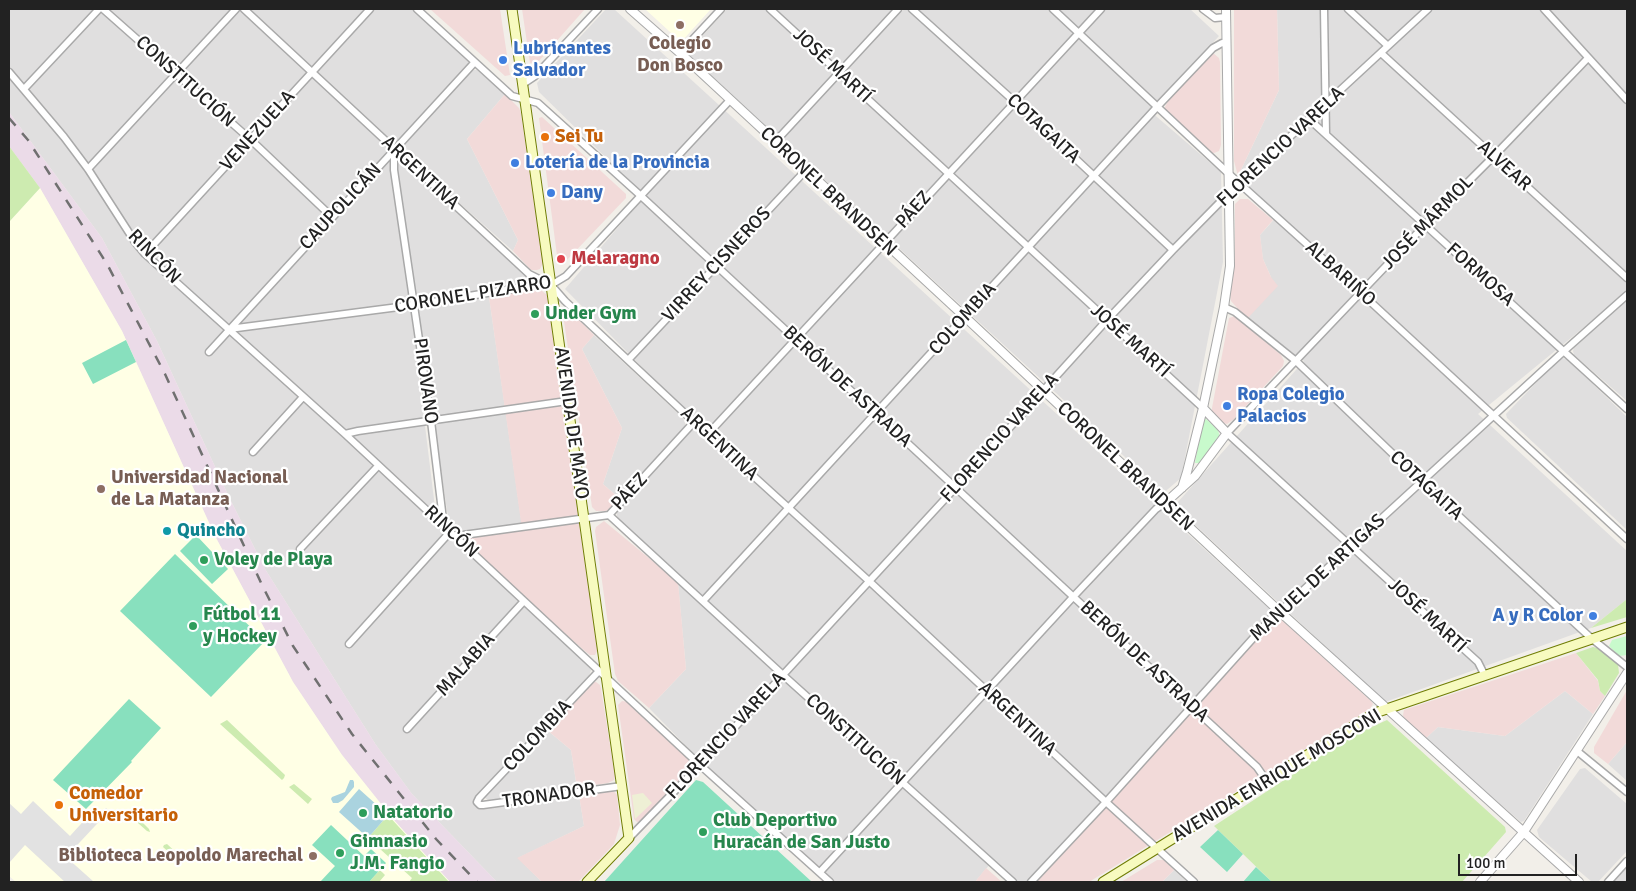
<!DOCTYPE html>
<meta charset="utf-8">
<style>
body{margin:0}
#map{position:relative;width:1636px;height:891px;overflow:hidden;background:#f2efe9;font-family:Signika,sans-serif}
canvas{display:block}
.frame{position:absolute;inset:0;border:10px solid #222;pointer-events:none}
.scale{position:absolute;left:1458px;top:854px;width:119px;height:22px;box-sizing:border-box;border:2px solid #222;border-top:0;padding-left:6px;font-size:15px;line-height:18px;white-space:nowrap;color:#222;-webkit-text-stroke:4px #fff;paint-order:stroke}
</style>
<div id="map">
<canvas width="1636" height="891"></canvas>
<div class="frame"></div>
<div class="scale">100 m</div>
</div>
<script>
const ctx = document.querySelector('canvas').getContext('2d');
ctx.lineJoin = 'round';
function fillPath(path, color) { ctx.fillStyle = color; ctx.fill(path, 'evenodd'); }
const toPath = rows => new Path2D(rows.map(r => 'M' + r).join(''));
function trace(path, color, width, dash) { ctx.strokeStyle = color; ctx.lineWidth = width; ctx.lineCap = dash ? 'butt' : 'round'; ctx.setLineDash(dash || []); ctx.stroke(path); }
function drawText(font, color, halo, rows, align = 'center') {
  ctx.font = font + ' Signika,sans-serif'; ctx.lineWidth = 4.5; ctx.setLineDash([]); ctx.textBaseline = 'middle'; ctx.strokeStyle = halo; ctx.fillStyle = color; for (const [text, x, y, turn = 0] of rows) {
    ctx.save(); ctx.translate(x, y); ctx.rotate((+turn || 0) * Math.PI / 180); ctx.textAlign = isNaN(turn) ? turn : align; if (halo) ctx.strokeText(text, 0, 0); ctx.fillText(text, 0, 0); ctx.restore();
  }
}
fillPath(toPath([
 [9,9,412,9,468,59,469,67,390,149,527,276,527,282,525,285,410,303,437,524,590,667,591,670,589,676,477,794,474,800,475,805,478,808,483,809,579,795,584,826,518,858,542,882,497,882,412,794,376,745,265,569,229,497,157,341,102,238,9,112],
 [606,9,614,9,1271,610,1270,613,1029,882,1012,882,991,863,975,882,833,882,696,756,649,708,686,669,677,573,619,520,617,516,617,511,697,423,565,289,645,196,539,92,537,83],
 [727,9,899,9,902,11,905,9,1190,9,1219,36,1150,111,1221,172,1223,262,1181,478,1161,495,1140,471,1056,393,687,53],
 [1277,9,1627,9,1627,292,1478,414,1627,551,1627,599,1591,628,1388,701,1384,701,1177,508,1177,503,1304,361,1247,319,1271,277,1263,259,1260,235,1278,215,1238,176,1279,90],
 [474,70,477,70,505,94,467,139,518,240,513,251,400,150,470,71],
 [489,297,522,525,456,534,449,524,418,315,418,311,424,306],
 [1627,298,1627,401,1574,355,1573,351,1574,348],
 [594,335,683,418,685,423,685,427,620,499,603,484,622,428,582,349],
 [1562,358,1567,359,1627,417,1627,530,1507,418,1506,414,1558,360],
 [1565,691,1593,714,1524,821,1521,822,1425,739,1438,727,1505,736],
 [547,730,571,750,577,788,488,800,485,798,486,795],
 [1627,742,1627,781,1608,764],
 [1585,768,1627,804,1627,851,1598,882,1592,882,1539,837,1537,830,1580,769],
 [1627,867,1627,882,1613,882],
 [1174,870,1187,882,1162,882]
]), '#e0dfdf');
fillPath(toPath([
 [430,9,500,9,510,75,505,76],
 [522,9,585,9,538,62,530,63],
 [1234,9,1277,9,1279,90,1238,176,1234,161],
 [1213,53,1219,58,1220,62,1221,145,1219,151,1214,153,1210,153,1165,110,1165,107,1168,101,1209,55],
 [505,94,519,108,521,113,543,263,540,269,537,270,531,270,513,251,518,240,467,139],
 [542,117,626,194,626,198,566,261,558,263,539,118],
 [1240,199,1248,199,1273,220,1260,235,1263,259,1271,277,1278,286,1247,319,1231,301,1230,295,1235,258,1235,204],
 [532,290,542,291,547,295,597,646,597,651,595,655,590,655,586,652,463,544,462,539,464,537,522,529,489,297],
 [565,310,570,311,594,335,582,349,622,428,603,484,620,499,609,510,604,511,596,511,592,507,563,315],
 [1235,316,1281,355,1284,361,1283,366,1234,419,1227,424,1219,422,1212,413,1212,408,1229,318],
 [604,521,678,582,686,669,649,708,618,681,615,674,595,531,596,527],
 [1276,619,1282,620,1371,701,1373,704,1370,709,1089,882,1037,882,1272,621],
 [1576,653,1598,681,1600,691,1605,696,1593,714,1565,691,1505,736,1438,727,1425,739,1404,719,1403,715,1404,710],
 [591,682,596,682,600,685,601,689,615,776,614,780,608,783,577,788,571,750,547,730],
 [1627,690,1627,742,1608,764,1594,753,1594,747],
 [622,701,628,702,691,760,693,764,692,768,641,821,637,822,634,819,618,705],
 [613,790,617,795,620,825,614,844,578,882,542,882,517,858,584,826,579,795],
 [1157,860,1164,860,1174,870,1162,882,1121,882],
 [986,868,1002,882,975,882]
]), '#f2dad9');
fillPath(toPath([
 [9,112,102,238,157,341,229,497,265,569,376,745,412,794,497,882,450,882,393,819,342,755,293,682,215,536,122,331,40,188,9,146]
]), '#ebdbe8');
fillPath(toPath([
 [645,9,711,9,681,42],
 [40,188,122,331,215,536,293,682,342,755,393,819,450,882,16,882,9,876,9,222]
]), '#ffffe5');
fillPath(toPath([
 [643,793,652,803,635,819,632,795]
]), '#eef0d5');
fillPath(toPath([
 [9,146,40,188,9,222],
 [1627,599,1627,617,1591,628],
 [1593,647,1600,649,1618,664,1619,673,1605,696,1600,691,1598,680,1576,653],
 [227,720,285,775,284,778,282,780,220,724],
 [1387,720,1505,827,1506,832,1462,882,1272,882,1214,826,1350,737],
 [294,784,312,799,308,804,289,787],
 [133,813,149,829,150,832,147,831,130,816,130,814],
 [388,815,449,882,409,882,412,878,368,838],
 [167,844,183,859,183,862,180,862,163,847,164,845],
 [380,870,385,875,379,882,369,882]
]), '#cdebb0');
fillPath(toPath([
 [1205,418,1218,430,1220,437,1201,463,1195,463,1202,422],
 [1627,636,1627,655,1619,656,1609,646,1612,640]
]), '#c8facc');
fillPath(toPath([
 [126,340,136,362,93,384,82,363],
 [196,535,228,569,212,584,180,551],
 [175,554,265,641,211,697,120,611],
 [129,699,161,728,131,761,132,762,86,809,53,780],
 [696,780,703,782,812,882,604,882],
 [331,825,364,856,371,849,386,863,369,882,320,882,335,866,312,845],
 [1218,830,1243,854,1227,872,1200,847],
 [1256,867,1272,882,1243,882]
]), '#88e0be');
fillPath(toPath([
 [33,801,70,836,90,814,96,819,106,808,109,811,66,857,94,882,65,882,25,845,9,863,9,803,21,814]
]), '#e2e2e2');
fillPath(toPath([
 [350,780,353,780,354,782,354,787,343,800,338,803,333,803,331,799,332,797,345,792],
 [359,789,388,815,368,838,339,812]
]), '#aad3df');
const minor = toPath([
 [103,9,251,140,332,217],
 [244,9,529,274,551,285,565,301,694,422,869,581,1106,802,1194,882],
 [417,9,512,96,538,103,641,196,1257,767,1266,780],
 [770,9,1203,408],
 [912,9,1015,102,1173,250],
 [1053,9,1229,174,1361,293,1627,539],
 [1203,9,1215,18,1226,17],
 [1324,9,1326,134],
 [1348,9,1388,46],
 [1544,9,1627,100],
 [680,53,721,9],
 [1381,53,1627,278],
 [9,72,64,137,88,169,135,242,145,254,345,434,700,765,830,882],
 [523,84,535,76,598,9],
 [24,89,99,9],
 [1310,120,1627,409],
 [775,142,898,9],
 [394,149,394,170,431,421,442,511,443,524],
 [88,169,236,9],
 [145,254,370,9],
 [1224,307,1235,312,1296,361,1422,482,1591,638,1627,667],
 [229,329,414,305,530,286,551,285,566,276,730,100],
 [209,352,474,63],
 [629,359,806,170],
 [345,434,358,431,567,401],
 [708,434,1101,9],
 [253,452,303,397],
 [609,515,783,675,1013,882],
 [456,537,463,535,609,515,694,422],
 [300,549,378,466],
 [703,601,1157,107,1213,48,1222,43,1226,44],
 [349,644,450,532],
 [599,671,479,798,477,802,480,805,483,805,622,786],
 [1485,676,1478,662,1227,433,1425,225,1494,156,1588,58],
 [407,729,524,601],
 [1577,751,1627,792],
 [629,838,700,765,956,487,1107,320,1173,250,1229,193,1428,9],
 [820,872,1074,596,1156,509,1165,503],
 [1031,882,1106,802,1273,616,1286,606,1564,351,1627,295],
 [1608,882,1627,861]
]);
const tertiary = toPath([
 [630,9,680,53,965,317,1279,611,1579,882],
 [1182,488,1187,472,1203,408,1224,307,1230,266,1226,9],
 [1165,503,1195,476,1227,433,1203,408],
 [1480,882,1523,833,1627,673]
]);
const secondary = toPath([
 [512,9,629,838,587,882],
 [1103,882,1375,713,1627,627]
]);
trace(minor, '#a9a9a9', 9);
trace(tertiary, '#a9a9a9', 10);
trace(secondary, '#707d05', 11);
trace(minor, '#fff', 6);
trace(tertiary, '#fff', 8);
trace(secondary, '#f7fabf', 9);
trace(toPath([
 [9,118,28,140,107,264,165,374,262,585,293,646,352,734,436,839,477,882]
]), '#707070', 2.5, [10, 10]);
for (const [x, y, r, color] of [
 [680,25,5,"#8d6e63"],
 [503,60,5,"#3f7fe0"],
 [545,137,5,"#e8710a"],
 [515,163,5,"#3f7fe0"],
 [551,193,5,"#3f7fe0"],
 [561,259,5,"#e0444e"],
 [535,314,5,"#2e9e5b"],
 [1227,406,5,"#3f7fe0"],
 [101,489,5,"#8d6e63"],
 [167,531,5,"#0f9aa8"],
 [204,560,5,"#2e9e5b"],
 [1593,616,5,"#3f7fe0"],
 [193,626,5,"#2e9e5b"],
 [59,805,5,"#e8710a"],
 [363,813,5,"#2e9e5b"],
 [703,832,5,"#2e9e5b"],
 [340,853,5,"#2e9e5b"],
 [313,856,5,"#8d6e63"]
]) { const dot = new Path2D(); dot.arc(x, y, r, 0, 2 * Math.PI); ctx.fillStyle = color; ctx.fill(dot); trace(dot, '#fff', 2); }
drawText('bold 19px', '#785e54', '#fff', [
 ["Colegio",680,44],
 ["Don Bosco",680,66],
 ["Universidad Nacional",111,478,"left"],
 ["de La Matanza",111,500,"left"],
 ["Biblioteca Leopoldo Marechal",303,856,"right"]
]);
drawText('bold 19px', '#366cbe', '#fff', [
 ["Lubricantes",513,49],
 ["Salvador",513,71],
 ["Lotería de la Provincia",525,163],
 ["Dany",561,193],
 ["Ropa Colegio",1237,395],
 ["Palacios",1237,417],
 ["A y R Color",1583,616,"right"]
], 'left');
drawText('19px', '#222', '#fff', [
 ["JOSÉ MARTÍ",832,66,43],
 ["CONSTITUCIÓN",185,82,42],
 ["COTAGAITA",1043,129,43],
 ["VENEZUELA",258,131,-48],
 ["FLORENCIO VARELA",1281,147,-43],
 ["ALVEAR",1504,166,42],
 ["ARGENTINA",420,173,43],
 ["CORONEL BRANDSEN",828,192,43],
 ["CAUPOLICÁN",341,207,-47],
 ["PÁEZ",914,210,-48],
 ["JOSÉ MÁRMOL",1428,223,-46],
 ["RINCÓN",154,257,46],
 ["VIRREY CISNEROS",717,265,-47],
 ["ALBARIÑO",1340,274,42],
 ["FORMOSA",1480,275,42],
 ["CORONEL PIZARRO",473,295,-9],
 ["COLOMBIA",963,319,-48],
 ["JOSÉ MARTÍ",1130,341,42],
 ["PIROVANO",425,381,82],
 ["BERÓN DE ASTRADA",847,387,43],
 ["AVENIDA DE MAYO",571,423,82],
 ["FLORENCIO VARELA",1000,438,-48],
 ["ARGENTINA",719,444,43],
 ["CORONEL BRANDSEN",1125,467,43],
 ["COTAGAITA",1426,486,43],
 ["PÁEZ",630,492,-47],
 ["RINCÓN",451,532,43],
 ["MANUEL DE ARTIGAS",1318,578,-43],
 ["JOSÉ MARTÍ",1427,616,43],
 ["BERÓN DE ASTRADA",1144,662,43],
 ["MALABIA",466,665,-48],
 ["ARGENTINA",1017,719,43],
 ["COLOMBIA",538,736,-47],
 ["FLORENCIO VARELA",726,736,-47],
 ["CONSTITUCIÓN",855,740,42],
 ["AVENIDA ENRIQUE MOSCONI",1277,776,-31],
 ["TRONADOR",549,796,-8]
]);
drawText('bold 19px', '#c56008', '#fff', [
 ["Sei Tu",555,137],
 ["Comedor",69,794],
 ["Universitario",69,816]
], 'left');
drawText('bold 19px', '#be3a42', '#fff', [
 ["Melaragno",571,259]
], 'left');
drawText('bold 19px', '#27864d', '#fff', [
 ["Under Gym",545,314],
 ["Voley de Playa",214,560],
 ["Fútbol 11",203,615],
 ["y Hockey",203,637],
 ["Natatorio",373,813],
 ["Club Deportivo",713,821],
 ["Huracán de San Justo",713,843],
 ["Gimnasio",350,842],
 ["J.M. Fangio",350,864]
], 'left');
drawText('bold 19px', '#0d838f', '#fff', [
 ["Quincho",177,531]
], 'left');
</script>
